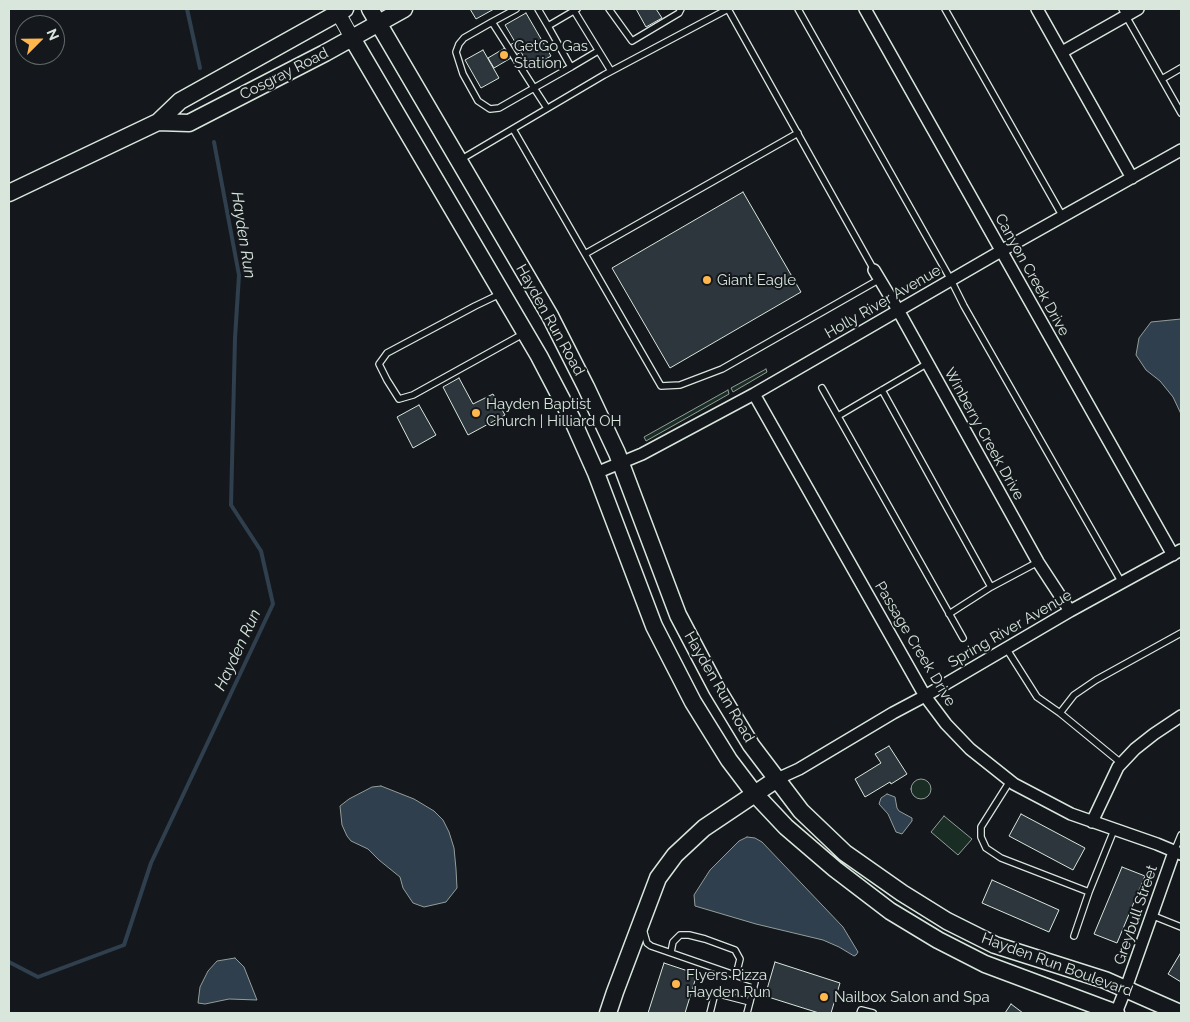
<!DOCTYPE html>
<style>
body{margin:0}
#map{position:relative;width:1190px;height:1022px;overflow:hidden;background:#14181c;font-family:Raleway,sans-serif}
canvas{display:block}
.frame{position:absolute;inset:0;border:10px solid #d8e6dc;pointer-events:none}
.north{position:absolute;left:15px;top:15px;width:50px;height:50px;box-sizing:border-box;background:#14181c;border:1px solid #626a69;border-radius:50%;rotate:67deg;font-size:14px;font-weight:700;line-height:20px;text-align:center;color:#d8e6dc}
.north::after{content:'';display:block;margin:auto;width:18px;height:22px;background:#ffb74d;clip-path:polygon(50% 0,100% 100%,50% 72%,0 100%)}
</style>
<div id="map">
<canvas width="1190" height="1022"></canvas>
<div class="frame"></div>
<div class="north">N</div>
</div>
<script>
const ctx = document.querySelector('canvas').getContext('2d');
ctx.lineJoin = 'round';
function fillPath(path, color) { ctx.fillStyle = color; ctx.fill(path, 'evenodd'); }
const toPath = rows => new Path2D(rows.map(r => 'M' + r).join(''));
function trace(path, color, width, dash) { ctx.strokeStyle = color; ctx.lineWidth = width; ctx.lineCap = dash ? 'butt' : 'round'; ctx.setLineDash(dash || []); ctx.stroke(path); }
function drawText(font, color, halo, rows, align = 'center') {
  ctx.font = font + ' Raleway,sans-serif'; ctx.lineWidth = 4; ctx.setLineDash([]); ctx.textBaseline = 'middle'; ctx.strokeStyle = halo; ctx.fillStyle = color; for (const [text, x, y, turn = 0] of rows) {
    ctx.save(); ctx.translate(x, y); ctx.rotate((+turn || 0) * Math.PI / 180); ctx.textAlign = isNaN(turn) ? turn : align; if (halo) ctx.strokeText(text, 0, 0); ctx.fillText(text, 0, 0); ctx.restore();
  }
}
const green = toPath([
 [766,369,767,372,733,392,731,388,766,369],
 [728,390,729,394,646,441,644,437,728,390],
 '911 789a10 10 0 1 1 20 0a10 10 0 1 1-20 0Z',
 [944,816,972,839,958,855,931,832,944,816]
]);
fillPath(green, '#1a2d24');
trace(green, '#939e99', 1);
const water = toPath([
 [1181,319,1181,414,1173,397,1160,381,1146,370,1136,355,1139,338,1151,322,1181,319],
 [381,786,414,799,434,811,443,820,449,832,454,848,456,869,457,888,446,902,424,907,413,903,403,888,400,877,379,860,368,849,351,841,347,836,342,825,340,806,349,799,372,787,381,786],
 [887,794,895,797,897,808,899,811,912,818,912,821,902,834,896,832,888,814,879,804,881,798,887,794],
 [747,837,755,838,762,842,843,927,858,952,856,955,854,956,839,947,823,940,756,924,695,906,694,895,710,870,739,841,747,837],
 [235,958,244,967,257,1000,229,999,205,1004,198,1003,200,987,208,971,217,961,235,958]
]);
fillPath(water, '#2f3f4d');
trace(water, '#939e99', 1);
trace(toPath([
 [187,9,200,68],
 [9,962,38,977,124,945,151,863,273,604,261,551,231,505,235,338,239,275,214,142]
]), '#2f3f4d', 4);
const building = toPath([
 [470,9,494,9,476,19,470,9],
 [636,9,656,9,662,18,646,27,636,9],
 [526,13,551,56,530,68,521,52,494,68,488,58,515,42,505,25,526,13],
 [483,50,499,78,481,88,465,60,483,50],
 [743,192,801,292,670,368,612,268,743,192],
 [459,378,473,404,493,394,505,415,468,435,443,387,459,378],
 [419,405,436,435,413,448,397,417,419,405],
 [889,746,907,774,891,784,890,782,865,797,855,779,881,763,875,754,889,746],
 [1021,814,1085,848,1073,870,1009,836,1021,814],
 [1122,867,1145,876,1117,943,1094,934,1122,867],
 [992,880,1059,910,1049,932,982,903,992,880],
 [1180,954,1181,954,1181,982,1168,974,1180,954],
 [775,962,840,983,831,1013,819,1013,765,996,775,962],
 [664,963,697,974,685,1013,648,1013,664,963],
 [1011,1004,1023,1013,1005,1013,1011,1004]
]);
fillPath(building, '#2c363c');
trace(building, '#d8e6dc', 1);
const service = toPath([
 [538,9,548,26],
 [573,9,611,71],
 [609,9,632,41,679,13,681,9],
 [728,9,874,270],
 [798,9,951,280,964,306,1122,583],
 [945,9,1063,217],
 [1122,9,1181,113],
 [492,22,534,88,499,108,490,109,478,101,463,74,456,52,459,44,464,38,492,22],
 [492,22,516,9],
 [571,67,598,51],
 [1162,79,1181,68],
 [547,108,534,88,571,67,548,26,577,9],
 [513,129,661,386,680,385,722,369,880,279],
 [460,160,604,75,728,9],
 [585,254,798,133],
 [500,294,475,306,387,353,379,364,387,380,399,399,413,395,523,334],
 [822,388,963,638],
 [882,390,991,587],
 [838,416,928,363],
 [949,614,991,587,1038,562],
 [1006,648,1037,697,1060,713,1121,763],
 [1060,713,1074,695,1096,680,1181,633],
 [1010,781,981,827,981,837,986,848,1001,858,1089,892],
 [1174,852,1181,835],
 [1151,915,1181,927],
 [643,929,647,943,651,946,755,982,747,1013],
 [1074,936,1089,892,1114,830],
 [671,952,673,942,680,935,689,935,705,939,735,950,740,959,736,975],
 [710,1013,715,993,750,1002],
 [860,1013,861,1010,873,1013]
]);
const minor = toPath([
 [865,9,1173,555],
 [1037,9,1132,178],
 [1062,52,1138,9],
 [874,270,898,310,1038,562,1070,611],
 [754,394,925,696,946,724,970,749,1014,784,1071,814,1157,844,1181,854],
 [596,473,642,454,754,394,1001,251,1181,150],
 [777,779,799,769,893,713,925,696,1070,611,1181,550],
 [1092,822,1118,767,1135,749,1154,734,1181,716],
 [1116,1013,1126,988,1174,852]
]);
const tertiary = toPath([
 [336,9,352,38]
]);
const secondary = toPath([
 [370,9,550,316,586,387,617,453,678,615,717,689,751,745,801,811,845,853,902,893,947,921,995,945,1105,980,1180,1013],
 [352,38,539,356,572,419,596,473,654,626,693,702,729,760,754,793,786,827,835,869,890,911,938,940,985,964,1116,1013],
 [158,122,189,123,325,53,404,9],
 [9,193,158,122,180,101,345,9],
 [608,1013,615,992,658,878,675,855,704,828,777,779]
]);
trace(service, '#d8e6dc', 8);
trace(minor, '#d8e6dc', 14);
trace(tertiary, '#d8e6dc', 16);
trace(secondary, '#d8e6dc', 19);
trace(service, '#14181c', 5.5);
trace(minor, '#14181c', 11);
trace(tertiary, '#14181c', 14);
trace(secondary, '#14181c', 16);
for (const [x, y, r, color] of [
 [504,55,5,"#ffb74d"],
 [707,280,5,"#ffb74d"],
 [476,413,5,"#ffb74d"],
 [676,984,5,"#ffb74d"],
 [824,997,5,"#ffb74d"]
]) { const dot = new Path2D(); dot.arc(x, y, r, 0, 2 * Math.PI); ctx.fillStyle = color; ctx.fill(dot); trace(dot, '#14181c', 2); }
drawText('15px', '#d8e6dc', '#14181c', [
 ["GetGo Gas",514,46],
 ["Station",514,63],
 ["Giant Eagle",717,280],
 ["Hayden Baptist",486,404],
 ["Church | Hilliard OH",486,421],
 ["Flyers Pizza",686,975],
 ["Hayden Run",686,992],
 ["Nailbox Salon and Spa",834,997]
], 'left');
drawText('15px', '#d8e6dc', '#14181c', [
 ["Cosgray Road",284,74,-27],
 ["Canyon Creek Drive",1032,275,61],
 ["Holly River Avenue",883,302,-30],
 ["Hayden Run Road",550,320,61],
 ["Winberry Creek Drive",984,434,61],
 ["Spring River Avenue",1010,629,-30],
 ["Passage Creek Drive",915,644,59],
 ["Hayden Run Road",719,687,60],
 ["Greybull Street",1136,915,-71],
 ["Hayden Run Boulevard",1057,965,20]
]);
drawText('italic 16px', '#d8e6dc', '#14181c', [
 ["Hayden Run",243,235,81],
 ["Hayden Run",238,650,-65]
]);
</script>
